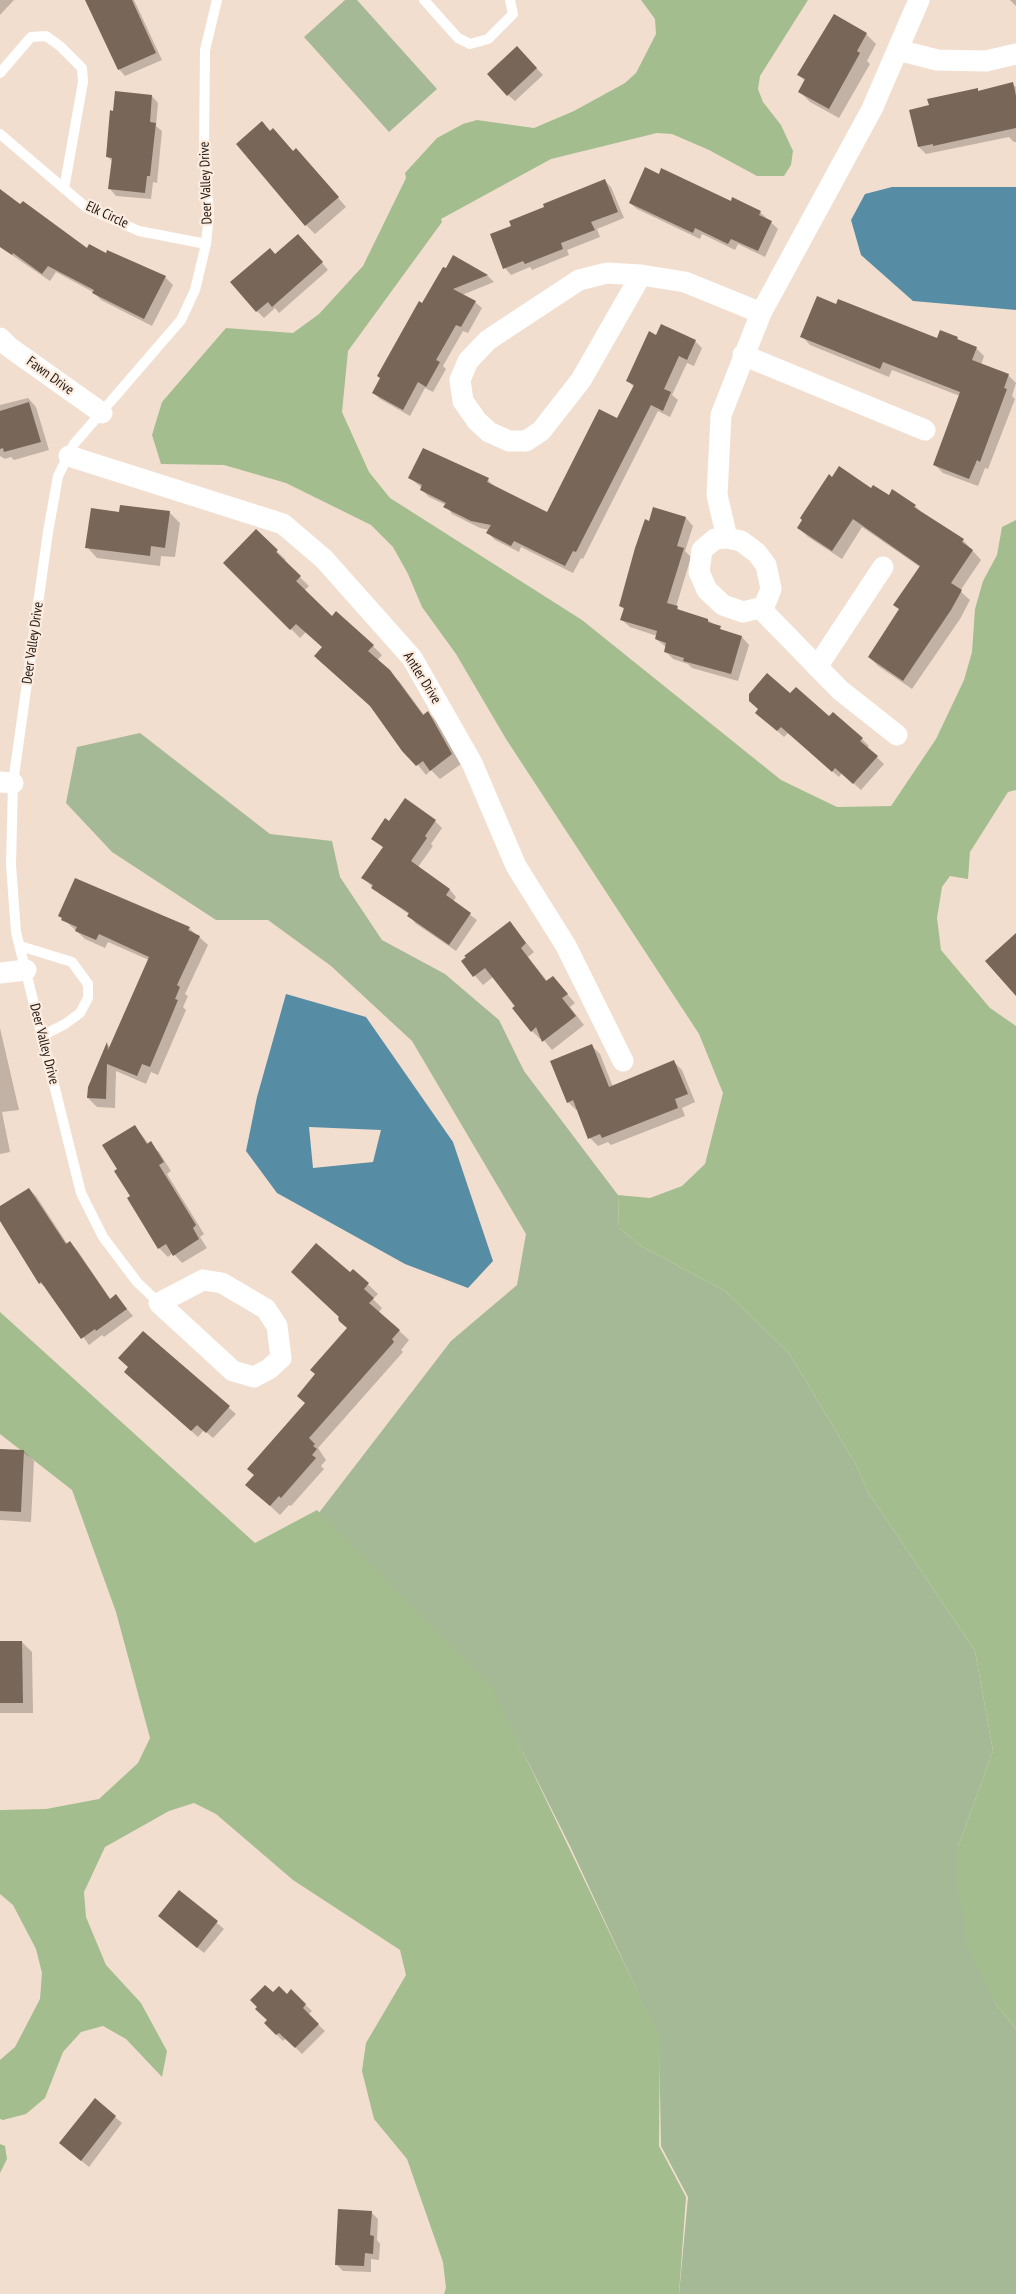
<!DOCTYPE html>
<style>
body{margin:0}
canvas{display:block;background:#f2dece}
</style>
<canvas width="1016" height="2294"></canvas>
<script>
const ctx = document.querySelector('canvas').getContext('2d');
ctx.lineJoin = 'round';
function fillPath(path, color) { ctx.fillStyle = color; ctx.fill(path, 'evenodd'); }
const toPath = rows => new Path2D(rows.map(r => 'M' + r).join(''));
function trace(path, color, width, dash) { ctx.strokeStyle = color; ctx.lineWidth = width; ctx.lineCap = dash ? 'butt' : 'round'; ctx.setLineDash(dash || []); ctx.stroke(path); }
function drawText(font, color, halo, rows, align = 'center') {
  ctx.font = font + ' "PT Sans Narrow",sans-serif'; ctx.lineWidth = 4.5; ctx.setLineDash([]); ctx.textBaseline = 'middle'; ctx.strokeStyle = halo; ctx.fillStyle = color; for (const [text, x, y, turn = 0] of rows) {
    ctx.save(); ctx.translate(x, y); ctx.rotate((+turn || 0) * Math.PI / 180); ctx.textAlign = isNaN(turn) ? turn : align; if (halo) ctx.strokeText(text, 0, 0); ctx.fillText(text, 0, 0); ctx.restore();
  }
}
fillPath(toPath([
 [345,0,357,0,437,89,389,132,304,37],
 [140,733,270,834,332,841,340,877,382,940,445,974,499,1020,524,1071,618,1195,619,1228,641,1246,725,1291,789,1353,855,1463,868,1492,975,1651,993,1751,958,1847,995,2003,1016,2029,1016,2294,679,2294,688,2197,661,2146,659,2038,570,1846,497,1700,318,1514,451,1341,517,1285,526,1234,412,1041,331,966,268,920,216,920,112,852,66,803,77,747]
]), '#a6b996');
fillPath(toPath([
 [641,0,808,0,760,76,758,89,763,102,781,125,793,151,791,165,784,176,757,176,709,150,672,134,657,133,551,159,441,219,442,222,348,351,342,412,369,472,390,498,582,620,781,780,837,807,891,806,936,739,964,680,972,652,975,609,983,581,997,555,1002,527,1016,520,1016,790,1008,792,970,852,968,879,950,876,942,887,937,918,941,950,990,1008,1016,1026,1016,2029,995,2003,968,1946,957,1880,958,1847,993,1751,975,1651,868,1492,855,1463,789,1353,725,1291,641,1246,619,1228,618,1195,650,1198,682,1186,705,1164,723,1093,699,1034,506,739,456,654,422,607,408,574,393,547,371,525,286,483,224,465,161,464,152,435,162,402,226,328,293,333,319,314,363,266,406,178,405,173,437,138,463,124,477,120,534,128,574,111,625,83,636,73,656,34,655,19],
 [0,1312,255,1543,317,1510,492,1687,660,2038,659,2146,686,2197,679,2294,444,2294,446,2288,443,2262,407,2159,374,2119,362,2071,366,2043,406,1975,400,1950,293,1880,216,1814,194,1803,169,1811,105,1847,84,1892,86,1917,106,1965,141,2003,167,2051,162,2077,126,2039,103,2026,81,2032,63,2052,45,2098,26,2114,3,2120,0,2119,0,2060,15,2047,40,1999,42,1973,36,1949,13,1905,0,1894,0,1810,46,1809,99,1799,138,1763,150,1738,116,1612,72,1490,0,1434],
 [0,2144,5,2146,7,2159,0,2173]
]), '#a4bd8f');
fillPath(toPath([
 [892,187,1016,187,1016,310,913,301,861,255,851,220,865,194],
 [286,994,366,1017,453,1142,493,1261,468,1288,405,1264,277,1193,246,1151,257,1097],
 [309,1127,381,1130,373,1162,313,1168]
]), '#568da5');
fillPath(toPath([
 [0,0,14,0,0,15],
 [86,0,134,0,162,60,125,76,119,69],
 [1010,0,1016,0,1016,6],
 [866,34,876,44,867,61,870,64,839,118,810,102,800,92,805,81,799,75],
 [524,55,543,75,515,101,508,95],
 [1012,84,1016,87,1016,142,1014,142,1009,137,926,154,919,147,930,106,977,90,980,92],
 [152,96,158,103,156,126,162,131,157,183,153,182,151,199,116,196,110,189,113,162,107,156],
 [262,123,294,152,296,149,346,207,315,234,306,225],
 [604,180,611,187,624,218,597,229,600,237,567,250,569,255,532,270,530,267,511,275,505,268,513,226,545,207],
 [0,191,88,250,107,254,108,252,165,277,173,285,152,326,101,300,93,292,56,272,50,281,0,247],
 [732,202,760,212,778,229,765,257,738,244,735,250,702,234,700,239,637,209,630,203],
 [305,242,328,270,279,313,275,308,264,318,257,311,275,256],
 [454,256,488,276,494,282,462,295,475,302,482,308,468,333,463,331,443,366,446,369,433,392,425,388,410,416,380,399,373,392,422,305],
 [657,336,695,341,702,348,694,366,687,363,672,395,678,400,670,417,658,411,583,559,581,558,573,573,521,547,519,552,495,540,488,533,489,530,480,528,452,514,446,505,429,497,421,489,422,488,410,478,488,480,495,487,547,514,618,420,634,387,627,380],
 [802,336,938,340,957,338,962,343,976,348,984,356,981,365,1008,375,1016,383,1012,396,1015,399,988,469,985,468,978,486,943,473,934,464,960,396,892,370,889,377,810,345],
 [28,398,36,407,49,450,14,460,11,457,5,459,0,456,0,405],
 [872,489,915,506,924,515,963,540,981,560,960,591,970,600,960,619,912,689,878,666,869,657,900,610,895,605,920,567,862,527,842,559,808,537,799,528],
 [169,512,180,523,175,557,161,556,160,566,97,558,87,547,120,513],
 [686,518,693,526,685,551,691,557,676,607,682,612,708,620,726,633,742,637,749,645,738,681,692,668,688,664,673,659,665,651,666,647,656,639,657,636,630,627,622,620,625,610,620,606,650,522],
 [256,531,286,560,284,562,309,586,304,591,332,618,373,646,382,655,377,661,399,681,424,715,428,712,437,722,461,764,440,779,431,770,426,775,323,648,306,632,300,638,225,563],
 [790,695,830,718,834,714,862,739,869,746,867,748,884,764,861,790,842,773,839,777,788,733,784,737,764,719],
 [435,821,442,828,431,844,433,846,418,867,450,890,456,897,453,902,477,920,456,951,415,923,410,915,380,894,363,878,384,848,373,838,389,822],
 [59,915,189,928,208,945,185,994,188,996,183,1007,186,1010,158,1075,151,1072,146,1084,116,1071,115,1108,97,1107,88,1098,89,1087,107,1044,110,1047,149,960,108,942,105,948,85,939],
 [510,923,534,952,528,957,548,982,553,978,575,1003,570,1007,584,1025,552,1050,542,1038,540,1039,532,1031,493,977,483,985,463,962],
 [0,1028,19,1110,2,1112,10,1152,0,1154],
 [592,1046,600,1054,613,1087,674,1062,682,1070,695,1102,682,1108,685,1116,611,1145,608,1142,598,1146,590,1138,578,1110,576,1110,568,1102],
 [135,1127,149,1144,159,1152,171,1171,167,1174,204,1234,200,1237,207,1248,182,1263,173,1253,168,1257,159,1248,131,1196],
 [29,1189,36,1196,68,1245,70,1243,77,1250,111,1300,116,1296,133,1316,104,1337,102,1335,89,1345,48,1289,40,1283,0,1219,0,1208],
 [353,1270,378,1294,373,1299,382,1308,379,1312,409,1340,401,1350,403,1352,318,1448,326,1460,321,1466,324,1469,291,1506,289,1505,280,1515,257,1494,348,1328,350,1274],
 [143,1333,236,1414,213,1438,204,1430,198,1437,132,1378,130,1367],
 [0,1450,24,1451,34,1461,31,1522,0,1520],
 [0,1642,22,1642,32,1652,33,1713,0,1713],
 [179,1891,224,1929,204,1953,166,1922],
 [291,1991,312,2011,308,2015,325,2031,302,2054,286,2038,283,2041,265,2023,268,2020,273,1994,287,1996],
 [115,2117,122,2123,89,2167,67,2149],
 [371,2212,378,2219,377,2240,380,2244,379,2260,371,2259,371,2272,343,2271,336,2264]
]), '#0003');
fillPath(toPath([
 [85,0,132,0,156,53,118,70],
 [834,14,867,33,857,51,860,53,829,109,798,92,805,79,797,75],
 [517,46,537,68,507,96,487,74],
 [1013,82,1016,96,1016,128,933,146,933,144,918,147,909,110,929,105,927,99,978,88,978,91],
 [115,91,152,95,150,122,156,123,150,176,147,176,145,193,108,189,112,158,106,157,110,110,113,111],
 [262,121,270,131,273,128,293,151,296,148,339,197,305,226,236,144],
 [645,167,659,174,661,168,731,201,732,197,761,211,759,215,772,221,758,251,731,239,728,244,695,228,693,233,629,203],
 [605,179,618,212,591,222,595,230,561,243,563,249,525,264,523,261,503,269,490,234,511,226,509,221,544,207,543,204],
 [0,189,20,204,23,201,87,248,89,244,106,253,107,250,166,276,144,319,92,293,94,290,48,266,42,274,13,253,12,255,0,247],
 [298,234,323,262,272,307,268,302,256,312,230,282,270,248,275,254],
 [453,255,488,275,453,289,476,301,461,327,456,325,436,360,440,362,426,387,418,382,403,410,372,393,380,378,377,376,419,301,422,303,443,267,446,268],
 [817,296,836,304,838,299,937,338,940,330,958,337,957,339,977,347,972,360,1009,374,1004,388,1007,389,980,462,977,460,969,479,933,465,960,392,883,362,880,369,800,337],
 [661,324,696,340,687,360,679,356,664,389,671,392,663,411,651,405,576,552,573,551,565,566,514,541,511,546,486,533,491,525,471,521,443,507,446,503,420,490,422,485,408,478,423,448,489,478,487,482,547,512,599,409,617,418,634,385,626,381,649,331,656,335],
 [29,402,41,442,4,452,3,448,0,449,0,411],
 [839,466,871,488,873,485,889,495,892,489,916,505,914,507,964,539,962,542,973,550,951,583,962,590,951,610,903,681,868,657,899,609,893,605,920,566,853,519,832,551,797,528,802,520,800,518,829,474,832,477],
 [120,505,170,511,165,548,151,546,150,556,85,548,91,508,119,512],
 [653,507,686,517,677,546,684,548,667,603,678,606,677,609,708,619,708,622,721,626,720,629,742,636,731,674,683,661,684,658,664,652,666,643,655,639,657,631,620,620,624,608,619,606,635,548,645,519,649,521],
 [256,529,278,550,276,552,301,576,296,581,332,616,336,611,374,645,368,651,390,670,423,715,428,711,452,754,430,771,423,761,416,766,402,751,370,706,314,656,322,647,296,624,290,630,223,563],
 [767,673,790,693,796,687,829,716,833,712,863,738,860,741,878,756,853,784,835,768,832,772,781,727,777,731,755,713,758,709,749,701,749,694],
 [405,798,436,820,425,836,427,838,411,861,450,889,446,895,471,913,449,945,407,916,409,913,371,888,373,885,361,878,383,847,371,839,385,818,389,821],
 [75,878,190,927,188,930,200,936,177,985,180,987,175,999,178,1000,150,1067,142,1064,137,1076,107,1064,106,1099,87,1098,88,1087,107,1042,108,1050,149,957,99,934,96,940,75,931,77,927,61,920,62,918,58,916],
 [510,921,526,943,521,948,546,981,553,976,568,994,562,998,576,1016,542,1042,536,1027,531,1032,512,1008,515,1006,485,968,473,977,461,961,466,957,464,956],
 [1016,933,1016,996,985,961],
 [592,1044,609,1087,674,1060,688,1094,675,1099,678,1108,602,1138,600,1134,588,1139,573,1100,567,1103,550,1061],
 [135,1125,147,1144,151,1141,164,1162,159,1165,196,1225,193,1228,199,1239,173,1256,166,1244,158,1249,127,1198,130,1196,114,1171,117,1169,102,1145],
 [29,1188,66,1244,70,1241,110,1299,116,1294,127,1309,96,1331,95,1329,81,1339,41,1282,39,1284,0,1221,0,1206],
 [316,1243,350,1272,353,1269,369,1283,364,1289,374,1298,369,1303,400,1330,392,1339,394,1342,309,1438,315,1444,313,1446,317,1449,312,1455,316,1458,281,1498,279,1496,270,1506,245,1485,254,1475,247,1469,305,1403,297,1396,315,1374,310,1370,347,1328,339,1321,338,1318,339,1317,291,1272],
 [143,1331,230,1406,206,1433,197,1425,191,1431,124,1372,128,1367,118,1358],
 [0,1449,24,1450,21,1512,0,1511],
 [0,1641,22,1641,23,1703,0,1703],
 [179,1890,218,1921,197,1948,158,1916],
 [265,1985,273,1992,279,1986,287,1994,291,1989,306,2004,303,2008,319,2024,295,2048,279,2033,276,2035,264,2023,267,2020,255,2009,257,2007,250,2000],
 [95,2098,116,2116,81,2161,59,2143],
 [338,2209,372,2211,370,2235,374,2236,373,2254,365,2253,364,2266,335,2265]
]), '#786659');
trace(toPath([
 [424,0,458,38,470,44,488,39,513,14,510,0],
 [0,73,31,37,46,36,60,46,82,68,83,82,64,189],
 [0,134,87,208,139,231,206,244],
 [20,946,72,962,88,984,88,998,80,1013,65,1024,42,1036],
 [159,1303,137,1282,103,1237,81,1193,16,932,11,865,13,783,48,532,58,476,74,444,181,320,195,290,206,244,209,213,204,151,205,50,217,0]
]), '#fff', 10);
trace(toPath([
 [898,50,937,60,986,61,1016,54],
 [607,273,641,275,581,380,541,431,526,441,509,441,489,432,477,421,463,401,460,380,468,361,488,340,579,280,607,273],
 [641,275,685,282,761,313],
 [0,338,9,347,102,413],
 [743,355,925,430],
 [69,456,283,524,324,559,412,658,472,763,516,866,566,946,623,1061],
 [727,538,717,495,721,415,761,313,872,109,919,0],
 [727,538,741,541,757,553,766,565,771,589,765,604,760,608,743,612,723,605,707,590,699,572,702,550,715,539,727,538],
 [760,608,840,690,897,735],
 [817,667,883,567],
 [0,782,13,783],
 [0,973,26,970],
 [203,1280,222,1283,266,1309,277,1326,281,1358,269,1369,254,1377,233,1371,159,1303,203,1280]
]), '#fff', 21);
drawText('14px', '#221a15', '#fcecdf', [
 ["Deer Valley Drive",206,183,-92],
 ["Elk Circle",107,215,25],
 ["Fawn Drive",50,376,36],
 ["Deer Valley Drive",33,643,-82],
 ["Antler Drive",422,678,58],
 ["Deer Valley Drive",44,1044,76]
]);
</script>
